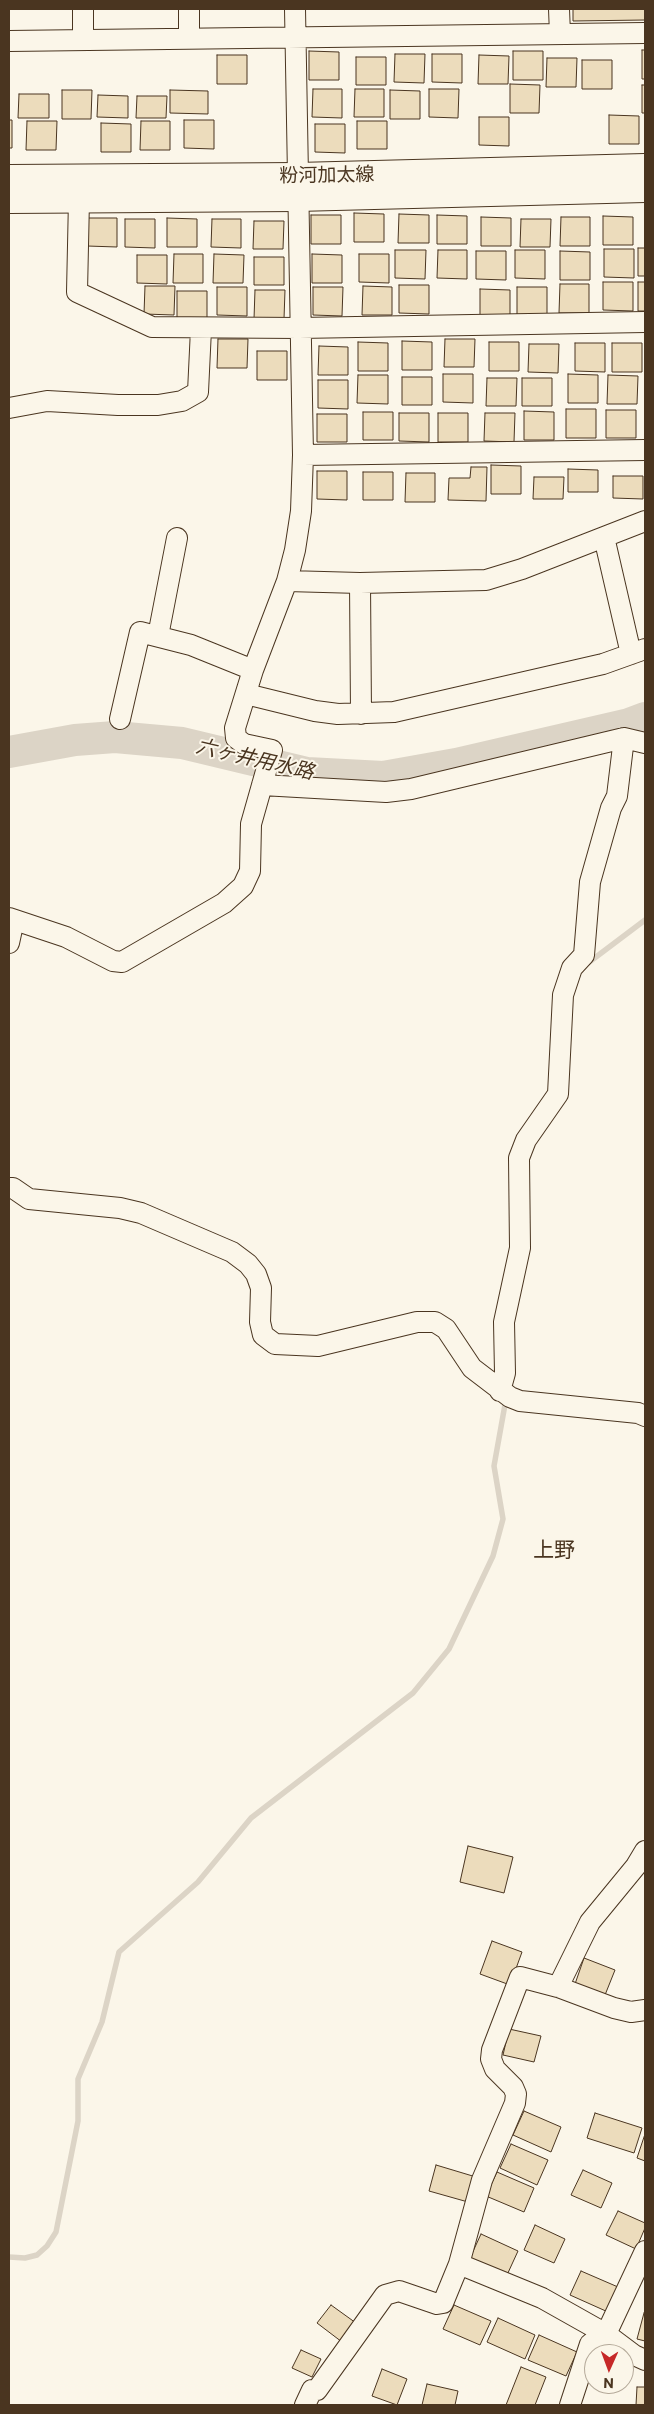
<!DOCTYPE html>
<meta charset="utf-8">
<style>
body{margin:0}
#map{position:relative;width:654px;height:2414px;overflow:hidden;background:#fbf6e9;font-family:Commissioner,sans-serif}
canvas{display:block}
.frame{position:absolute;inset:0;border:10px solid #4a3520;pointer-events:none}
.north{position:absolute;left:584px;top:2344px;width:50px;height:50px;box-sizing:border-box;background:#fbf6e9;border:1px solid #b4a999;border-radius:50%;rotate:182deg;font-size:14px;font-weight:700;line-height:20px;text-align:center;color:#4a3520}
.north::after{content:'';display:block;margin:auto;width:18px;height:22px;background:#c62828;clip-path:polygon(50% 0,100% 100%,50% 72%,0 100%)}
</style>
<div id="map">
<canvas width="654" height="2414"></canvas>
<div class="frame"></div>
<div class="north">N</div>
</div>
<script>
const ctx = document.querySelector('canvas').getContext('2d');
ctx.lineJoin = 'round';
const toPath = rows => new Path2D(rows.map(r => 'M' + r).join(''));
function trace(path, color, width, dash) { ctx.strokeStyle = color; ctx.lineWidth = width; ctx.lineCap = dash ? 'butt' : 'round'; ctx.setLineDash(dash || []); ctx.stroke(path); }
function fillPath(path, color) { ctx.fillStyle = color; ctx.fill(path, 'evenodd'); }
function drawText(font, color, halo, rows, align = 'center') {
  ctx.font = font + ' Commissioner,"Noto Sans JP",sans-serif'; ctx.lineWidth = 4; ctx.setLineDash([]); ctx.textBaseline = 'middle'; ctx.strokeStyle = halo; ctx.fillStyle = color; for (const [text, x, y, turn = 0] of rows) {
    ctx.save(); ctx.translate(x, y); ctx.rotate((+turn || 0) * Math.PI / 180); ctx.textAlign = isNaN(turn) ? turn : align; if (halo) ctx.strokeText(text, 0, 0); ctx.fillText(text, 0, 0); ctx.restore();
  }
}
trace(toPath([
 [588,963,645,920],
 [9,2257,25,2258,37,2255,47,2246,56,2232,78,2121,78,2079,102,2022,119,1952,198,1882,251,1818,413,1693,449,1649,493,1556,503,1519,494,1466,506,1399]
]), '#dcd4c6', 5.5);
trace(toPath([
 [9,752,75,740,115,737,182,743,307,773,383,777,456,764,629,724,645,718]
]), '#dcd4c6', 32);
const building = toPath([
 [573,9,645,9,645,20,573,21,573,9],
 [642,50,645,50,645,79,642,79,642,50],
 [309,51,339,52,339,80,309,80,309,51],
 [513,51,543,51,543,80,513,80,513,51],
 [395,54,425,54,424,83,394,82,395,54],
 [432,54,462,54,462,83,432,82,432,54],
 [217,55,247,55,247,84,217,84,217,55],
 [479,55,509,56,508,84,478,84,479,55],
 [356,57,386,57,386,85,356,85,356,57],
 [547,58,577,58,576,87,546,87,547,58],
 [582,60,612,60,612,89,582,89,582,60],
 [510,84,540,85,539,113,510,113,510,84],
 [642,85,645,85,645,113,642,113,642,85],
 [313,89,342,89,342,118,312,117,313,89],
 [355,89,384,89,384,117,354,117,355,89],
 [429,89,459,89,458,118,429,117,429,89],
 [62,90,92,90,91,119,62,119,62,90],
 [170,90,208,91,208,114,170,113,170,90],
 [390,90,420,91,420,119,390,119,390,90],
 [19,94,49,94,49,118,18,118,19,94],
 [98,95,128,96,128,118,97,117,98,95],
 [137,96,167,96,166,118,136,118,137,96],
 [609,115,639,116,639,144,609,144,609,115],
 [479,117,509,117,509,146,479,145,479,117],
 [9,120,12,120,12,148,9,148,9,120],
 [184,120,214,120,214,149,184,148,184,120],
 [27,121,57,121,56,150,26,150,27,121],
 [141,121,170,121,170,150,140,150,141,121],
 [357,121,387,121,387,149,357,149,357,121],
 [101,123,131,124,131,152,101,152,101,123],
 [315,124,345,124,345,153,315,152,315,124],
 [354,213,384,214,384,242,354,242,354,213],
 [399,214,429,215,429,243,398,243,399,214],
 [311,215,341,215,341,244,311,244,311,215],
 [437,215,467,216,467,244,437,244,437,215],
 [603,216,633,217,633,245,603,245,603,216],
 [481,217,511,218,511,246,481,246,481,217],
 [561,217,590,217,590,246,560,246,561,217],
 [87,218,117,218,117,247,87,246,87,218],
 [167,218,197,219,197,247,167,247,167,218],
 [125,219,155,219,155,248,125,247,125,219],
 [212,219,241,219,241,248,211,247,212,219],
 [521,219,551,219,550,247,520,247,521,219],
 [254,221,284,221,283,249,253,249,254,221],
 [638,248,645,248,645,276,638,276,638,248],
 [604,249,634,249,634,278,604,277,604,249],
 [395,250,426,250,425,279,395,278,395,250],
 [438,250,467,250,467,279,437,278,438,250],
 [515,250,545,250,545,279,515,278,515,250],
 [476,251,506,251,506,280,476,279,476,251],
 [560,251,590,252,590,280,560,280,560,251],
 [174,254,203,254,203,283,173,283,174,254],
 [214,254,244,255,243,283,213,283,214,254],
 [312,254,342,255,342,283,312,283,312,254],
 [359,254,389,254,389,283,359,282,359,254],
 [137,255,167,255,167,284,137,283,137,255],
 [254,257,284,257,284,285,254,285,254,257],
 [603,282,633,282,633,311,603,310,603,282],
 [638,282,645,282,645,311,638,311,638,282],
 [560,284,589,284,589,313,559,313,560,284],
 [399,285,429,285,429,314,399,313,399,285],
 [145,286,175,286,174,315,144,314,145,286],
 [363,286,392,287,392,315,362,315,363,286],
 [217,287,247,287,247,316,217,315,217,287],
 [313,287,343,287,342,316,313,315,313,287],
 [517,287,547,287,547,315,517,315,517,287],
 [480,289,510,290,510,318,480,318,480,289],
 [255,290,285,290,284,319,254,319,255,290],
 [177,291,207,291,207,320,177,320,177,291],
 [218,339,248,339,247,368,217,368,218,339],
 [445,339,475,339,474,367,444,367,445,339],
 [402,341,432,342,432,370,402,370,402,341],
 [358,342,388,343,388,371,358,371,358,342],
 [489,342,519,342,519,371,489,371,489,342],
 [575,343,605,343,605,372,575,371,575,343],
 [612,343,642,343,642,372,612,372,612,343],
 [529,344,559,344,558,373,528,372,529,344],
 [319,346,348,347,348,375,318,375,319,346],
 [257,351,287,351,287,380,257,380,257,351],
 [443,374,473,374,473,403,443,402,443,374],
 [568,374,598,375,598,403,568,403,568,374],
 [358,375,388,375,388,404,357,403,358,375],
 [608,375,638,376,637,404,607,404,608,375],
 [402,377,432,377,432,405,402,405,402,377],
 [487,378,517,378,516,406,486,406,487,378],
 [522,378,552,378,552,406,522,406,522,378],
 [318,380,348,380,348,409,318,408,318,380],
 [566,409,596,409,596,438,566,438,566,409],
 [606,410,636,410,636,438,606,438,606,410],
 [524,411,554,412,554,440,524,440,524,411],
 [363,412,393,412,393,440,363,440,363,412],
 [399,413,429,413,429,442,399,441,399,413],
 [438,413,468,413,468,442,438,442,438,413],
 [485,413,515,413,514,442,484,441,485,413],
 [317,414,347,414,347,442,317,442,317,414],
 [491,465,521,466,521,494,491,494,491,465],
 [471,467,487,467,486,501,448,500,449,478,470,478,471,467],
 [568,469,598,470,598,492,568,492,568,469],
 [317,471,347,471,347,500,317,499,317,471],
 [363,472,393,472,393,500,363,500,363,472],
 [406,473,435,473,435,502,405,502,406,473],
 [613,476,643,476,643,499,613,498,613,476],
 [534,477,564,477,563,499,533,499,534,477],
 [468,1846,513,1857,504,1893,460,1882,468,1846],
 [492,1941,522,1952,510,1985,480,1974,492,1941],
 [584,1958,615,1970,605,1995,575,1984,584,1958],
 [509,2029,541,2036,534,2062,503,2055,509,2029],
 [524,2111,561,2127,551,2152,513,2135,524,2111],
 [595,2113,642,2128,634,2153,587,2138,595,2113],
 [645,2134,645,2161,637,2158,645,2134],
 [511,2144,548,2160,537,2185,500,2168,511,2144],
 [436,2165,476,2177,468,2202,429,2191,436,2165],
 [583,2170,612,2183,601,2208,571,2195,583,2170],
 [497,2172,534,2188,524,2212,486,2196,497,2172],
 [618,2211,645,2223,645,2228,636,2249,606,2235,618,2211],
 [535,2225,565,2239,554,2263,524,2250,535,2225],
 [481,2234,518,2251,507,2275,470,2258,481,2234],
 [581,2271,618,2287,608,2312,570,2295,581,2271],
 [331,2305,356,2323,342,2342,317,2323,331,2305],
 [454,2305,491,2321,480,2345,443,2329,454,2305],
 [644,2313,645,2314,645,2341,637,2339,644,2313],
 [498,2318,535,2335,525,2359,487,2342,498,2318],
 [539,2335,577,2352,566,2376,528,2360,539,2335],
 [301,2350,321,2359,312,2377,292,2368,301,2350],
 [594,2356,594,2383,588,2381,594,2356],
 [521,2367,546,2377,535,2405,506,2405,521,2367],
 [382,2369,407,2379,397,2405,372,2396,382,2369],
 [427,2384,458,2391,455,2405,422,2405,427,2384],
 [599,2384,620,2384,619,2389,599,2384],
 [637,2387,645,2387,645,2405,636,2405,637,2387]
]);
fillPath(building, '#ecdcbc');
trace(building, '#4a3520', 1);
const minor = toPath([
 [83,9,83,40],
 [189,9,189,38],
 [559,9,560,34],
 [9,41,645,33],
 [79,199,77,292,152,327,299,328,645,322],
 [9,408,47,401,118,405,158,405,182,401,198,392,201,329],
 [303,455,645,450],
 [604,537,631,654],
 [287,581,360,583,486,580,522,569,645,521],
 [360,583,361,714],
 [158,636,177,538],
 [246,694,315,711,338,714,394,712,603,664,645,649],
 [120,719,140,632,191,645,253,670],
 [262,785,386,792,411,789,624,738,645,743],
 [9,918,66,937,113,961,122,962,224,903,243,886,250,871,251,824,272,750,244,744,236,738,235,728,253,670,287,581,295,550,301,511,303,455,295,9],
 [9,943,14,920],
 [9,1188,13,1188,29,1199,120,1208,141,1213,232,1252,248,1264,256,1274,261,1288,260,1322,263,1335,275,1344,318,1346,417,1322,435,1322,446,1329,472,1368,510,1397,520,1401,638,1413,645,1416],
 [500,1391,505,1373,504,1322,520,1248,519,1158,526,1140,558,1094,563,995,572,968,584,955,590,882,611,808,617,796,624,738],
 [558,1987,590,1922,636,1866,645,1851],
 [459,2264,542,2298,606,2334,634,2355,645,2360],
 [305,2405,312,2390,317,2390,385,2295,399,2291,437,2304,443,2303,459,2264,482,2180,515,2103,516,2094,513,2087,495,2069,491,2059,492,2050,520,1977,558,1987,614,2008,631,2012,645,2010],
 [570,2405,590,2344,606,2334,645,2251]
]);
const major = toPath([
 [9,178,297,176,645,167],
 [9,200,297,198,645,189]
]);
trace(minor, '#4a3520', 22);
trace(major, '#4a3520', 28);
trace(minor, '#fbf6e9', 20);
trace(major, '#fbf6e9', 26);
drawText('19px', '#4a3520', '#fbf6e9', [
 ["粉河加太線",327,175,-1]
]);
drawText('italic 20px', '#4a3520', '#fbf6e9', [
 ["六ヶ井用水路",255,759,13]
]);
drawText('21px', '#4a3520', '#fbf6e9', [
 ["上野",554,1550]
]);
</script>
